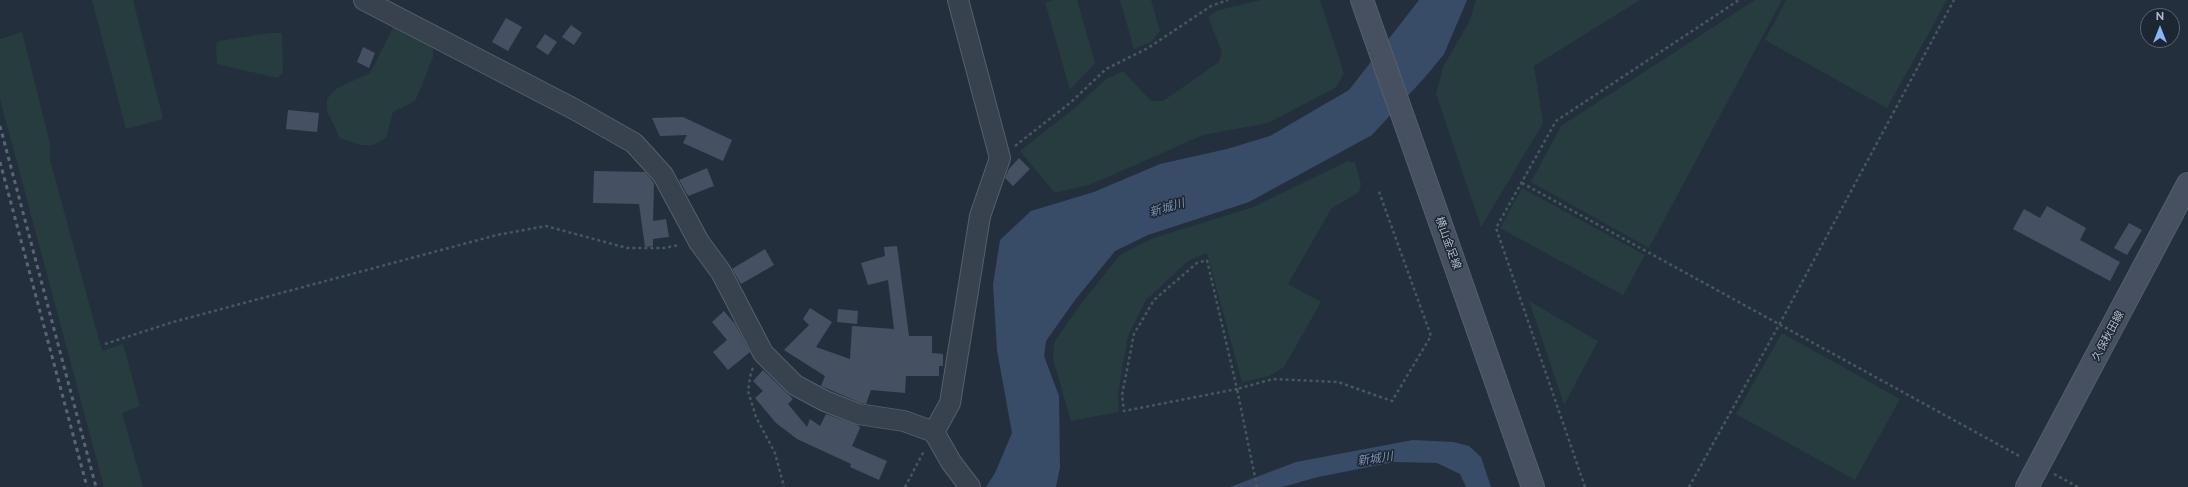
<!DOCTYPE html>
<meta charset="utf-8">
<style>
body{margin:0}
#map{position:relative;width:2188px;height:487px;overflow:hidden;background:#242f3e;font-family:Raleway,sans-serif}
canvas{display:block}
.north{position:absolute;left:2140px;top:8px;width:40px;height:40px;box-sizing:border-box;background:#1d2633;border:1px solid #59626f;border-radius:50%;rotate:0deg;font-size:11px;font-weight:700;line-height:16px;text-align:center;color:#b4bcc9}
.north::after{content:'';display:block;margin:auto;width:14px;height:18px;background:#8ab4f8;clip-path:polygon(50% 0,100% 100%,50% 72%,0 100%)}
</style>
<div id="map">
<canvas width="2188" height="487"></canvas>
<div class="north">N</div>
</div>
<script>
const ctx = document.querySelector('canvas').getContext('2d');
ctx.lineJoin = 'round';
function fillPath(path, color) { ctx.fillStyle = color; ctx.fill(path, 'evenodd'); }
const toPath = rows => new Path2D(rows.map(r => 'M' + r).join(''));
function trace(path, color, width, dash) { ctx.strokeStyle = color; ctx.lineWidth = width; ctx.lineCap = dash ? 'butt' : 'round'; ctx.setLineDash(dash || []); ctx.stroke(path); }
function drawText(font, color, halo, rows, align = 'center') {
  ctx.font = font + ' Raleway,"Noto Sans JP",sans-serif'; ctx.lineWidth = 3; ctx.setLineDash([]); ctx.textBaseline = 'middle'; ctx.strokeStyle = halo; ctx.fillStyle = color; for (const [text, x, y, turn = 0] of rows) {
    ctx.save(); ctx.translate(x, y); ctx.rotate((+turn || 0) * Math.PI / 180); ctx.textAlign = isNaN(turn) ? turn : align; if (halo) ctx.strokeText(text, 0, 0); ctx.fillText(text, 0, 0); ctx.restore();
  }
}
fillPath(toPath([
 [92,0,133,0,163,119,126,129],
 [1054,0,1077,0,1095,63,1070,90,1045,2],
 [1120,0,1151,0,1160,31,1151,42,1134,49],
 [1261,0,1320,0,1344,74,1335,88,1268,123,1203,135,1092,184,1059,192,1054,192,1020,151,1077,106,1106,79,1123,71,1151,101,1163,101,1219,62,1222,52,1208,17,1219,10],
 [1476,0,1640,0,1534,66,1543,123,1481,227,1436,94,1443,67,1470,20],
 [1755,0,1782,0,1649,248,1531,182,1561,126],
 [1786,0,1947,0,1887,108,1765,40],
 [394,26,433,48,433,57,420,90,415,101,393,112,386,138,373,145,360,145,340,138,327,111,327,99,337,88,370,73],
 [22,32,50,144,50,160,102,351,123,344,140,406,122,413,143,487,104,487,0,99,0,39],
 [269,33,282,33,283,73,277,78,217,64,216,45,219,41],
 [1348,161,1355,163,1361,184,1359,192,1331,209,1288,284,1321,302,1284,367,1269,376,1242,382,1207,253,1188,261,1146,300,1128,336,1118,393,1119,412,1071,421,1053,359,1054,343,1080,305,1120,255,1151,239,1253,207],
 [1522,188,1645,255,1623,295,1500,228],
 [1529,301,1598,341,1564,405,1564,404],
 [1782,333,1900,399,1855,480,1736,414]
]), '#263c3f');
fillPath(toPath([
 [1419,0,1467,0,1444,54,1426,76,1372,135,1249,202,1148,235,1115,251,1075,300,1046,341,1044,356,1059,396,1060,467,1056,487,986,487,995,473,1012,433,997,350,993,285,1000,240,1031,211,1094,192,1160,164,1227,149,1270,136,1349,90],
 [1413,440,1453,442,1469,446,1481,457,1491,487,1466,487,1460,474,1437,463,1394,462,1318,477,1282,487,1230,487,1296,462]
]), '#394c67');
fillPath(toPath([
 [506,18,522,27,508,51,492,42],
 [571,25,582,33,574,45,562,37],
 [545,34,557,42,548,55,536,47],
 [363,47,375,53,369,68,357,62],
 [288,110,319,113,317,132,286,129],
 [683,117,732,140,723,161,683,143,687,135,660,136,652,118],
 [1019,158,1030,169,1013,186,1005,178,1009,169],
 [707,168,714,186,688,196,679,180],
 [594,171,645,172,654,183,653,221,666,219,669,237,653,239,653,246,645,247,639,204,593,203],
 [2047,206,2086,228,2080,240,2120,262,2110,281,2013,229,2024,209,2040,218],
 [2129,223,2142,230,2127,255,2114,248],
 [897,246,909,336,932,336,932,353,943,354,943,366,939,366,939,376,906,376,905,393,871,390,866,404,861,403,821,386,825,376,784,350,809,325,803,319,810,308,832,322,816,347,850,359,852,326,894,329,888,280,868,285,861,263,885,256,884,247],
 [765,249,774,265,741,284,732,269],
 [838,309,858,311,857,324,837,322],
 [724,311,735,324,750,352,728,370,713,352,727,340,712,322],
 [763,370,793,399,788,404,807,427,810,419,820,426,826,414,859,426,860,428,852,446,887,461,879,480,850,467,851,464,797,439,776,423,755,398,763,391,753,381]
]), '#455162');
const street = toPath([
 [364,0,574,109,634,143,663,175,699,242,721,272,763,353,795,385,825,401,858,414,904,421,934,432,951,462,970,487],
 [934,432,950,403,980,216,1000,158,958,0]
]);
const secondary = toPath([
 [1362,0,1533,487],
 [2027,487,2188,184]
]);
trace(street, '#565f6c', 22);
trace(secondary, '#565f6c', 24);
trace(toPath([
 [1015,146,1070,103,1106,69,1148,48,1211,6,1228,0],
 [1522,183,2021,457],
 [1207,260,1237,389,1124,411,1122,395,1134,334,1154,300,1197,263,1207,260],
 [105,344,173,322,497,235,546,226,627,248,664,248,679,245],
 [753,368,751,372,748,391,756,417,775,453,784,487],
 [2054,474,2078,487],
 [905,487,924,451],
 [1257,487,1237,389,1273,379,1338,382,1392,401,1431,336,1378,189],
 [1585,487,1496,228,1556,121,1739,0],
 [1689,487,1779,325,1954,0]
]), '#44595c', 2.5, [3, 3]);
trace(street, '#38414e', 20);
trace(secondary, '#465061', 22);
trace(toPath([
 [0,126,96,487],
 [0,162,87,487]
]), '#5a6575', 3, [4, 4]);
drawText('11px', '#b4bcc9', '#1d2633', [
 ["横山金足線",1448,243,70],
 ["久保秋田線",2108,336,-62]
]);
drawText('italic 12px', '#7c92b1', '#1d2633', [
 ["新城川",1167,208,-17],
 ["新城川",1375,459,-8]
]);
</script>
